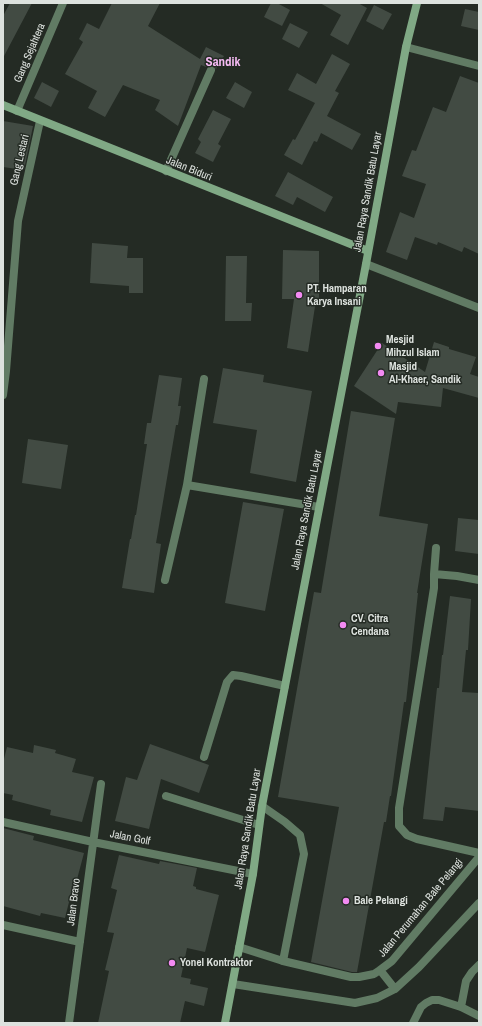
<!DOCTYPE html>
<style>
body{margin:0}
#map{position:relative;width:482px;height:1026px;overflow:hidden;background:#242b24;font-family:"Archivo Narrow",sans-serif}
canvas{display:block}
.frame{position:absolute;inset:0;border:4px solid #dde2de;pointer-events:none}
</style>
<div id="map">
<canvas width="482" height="1026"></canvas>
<div class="frame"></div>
</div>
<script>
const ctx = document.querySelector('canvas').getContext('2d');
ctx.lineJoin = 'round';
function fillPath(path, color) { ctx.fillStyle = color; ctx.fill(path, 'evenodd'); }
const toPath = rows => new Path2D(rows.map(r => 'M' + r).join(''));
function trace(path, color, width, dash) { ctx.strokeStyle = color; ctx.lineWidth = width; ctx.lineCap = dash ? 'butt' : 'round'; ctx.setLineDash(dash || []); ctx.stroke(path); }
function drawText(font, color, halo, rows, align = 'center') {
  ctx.font = font + ' "Archivo Narrow",sans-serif'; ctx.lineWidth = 3; ctx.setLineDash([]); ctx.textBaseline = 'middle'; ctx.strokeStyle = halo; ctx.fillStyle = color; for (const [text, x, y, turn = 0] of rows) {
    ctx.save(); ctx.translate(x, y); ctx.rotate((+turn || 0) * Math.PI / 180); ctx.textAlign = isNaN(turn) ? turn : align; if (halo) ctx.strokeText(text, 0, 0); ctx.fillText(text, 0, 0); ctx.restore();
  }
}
fillPath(toPath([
 [10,3,32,3,3,58,3,16],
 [112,3,160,3,148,26,200,59,206,47,224,56,216,69,213,65,210,65,206,67,201,65,178,126,155,110,160,100,123,85,105,117,88,108,97,91,65,74,83,42,79,39,87,23,99,29],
 [271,3,277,3,290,10,282,26,264,17],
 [320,3,358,3,367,8,348,45,330,35,341,15],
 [374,5,392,14,383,30,366,21],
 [465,9,479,12,479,30,461,26],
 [290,23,308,32,299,48,282,39],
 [332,54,350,64,335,91,339,93,327,116,361,134,352,150,321,133,317,142,314,141,302,165,284,155,293,139,295,140,315,103,288,90,297,73,316,84],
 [460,76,479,83,479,254,464,247,462,252,438,242,437,245,415,237,407,260,386,252,400,212,414,218,426,184,402,176,412,150,416,151,433,107,446,112],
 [42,82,59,91,51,107,34,98],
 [235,82,252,92,244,108,226,98],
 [213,110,231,119,218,144,221,146,213,162,195,153,201,142,198,139],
 [3,121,33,126,24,170,3,167],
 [288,172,333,197,325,212,297,197,293,205,275,196],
 [92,243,128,246,127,258,143,258,143,293,129,293,129,286,90,283],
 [283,250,319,251,319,300,316,300,308,352,287,348,294,299,282,299],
 [226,256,247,256,246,303,252,303,251,321,225,321],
 [434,342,449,347,449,349,476,357,470,374,479,377,479,398,443,388,441,407,398,402,396,414,354,386,382,343,425,372],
 [223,368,264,375,263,382,312,391,296,482,250,473,257,430,213,423],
 [159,375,182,378,178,406,181,406,178,425,176,425,156,543,161,544,154,593,122,588,130,539,131,539,135,515,136,515,147,444,144,444,147,423,151,423],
 [351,411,395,418,379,516,428,524,417,593,418,593,406,702,404,702,391,796,390,796,386,822,384,822,357,972,352,972,311,962,339,807,278,797,314,592,321,593],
 [28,439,68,445,61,489,22,483],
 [243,502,284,509,265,611,225,603],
 [458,518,479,520,479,554,455,551],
 [450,596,471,599,468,650,466,650,462,692,479,693,479,811,445,807,443,821,423,819,437,688,439,688,442,655,443,655],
 [150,744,209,765,199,793,161,779,149,829,115,821,126,777,137,780],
 [34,745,56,750,55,753,76,759,72,772,94,777,82,822,50,815,51,810,12,800,13,795,3,793,3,763,7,747,33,753],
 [3,828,34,836,33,840,84,853,76,883,74,882,65,918,41,913,40,916,3,906],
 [119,855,159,864,160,861,197,868,193,886,196,887,196,889,219,895,205,952,187,948,181,977,191,979,190,984,208,988,204,1006,185,1001,180,1023,98,1023,109,971,105,970,114,933,107,932,117,890,111,888]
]), '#424b43');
trace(toPath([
 [204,757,227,682,233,675,241,676,285,686],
 [262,806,285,822,300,835,304,854,283,961]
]), '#617b64', 8);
trace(toPath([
 [406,47,479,66],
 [17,111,63,3],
 [166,171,211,70],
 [366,264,479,308],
 [3,395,6,371,18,221,40,121],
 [187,485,319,507],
 [434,574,436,548],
 [165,580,187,485,204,379],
 [479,580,457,576,434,574,434,588,399,808,399,826,407,835,417,839,479,853],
 [166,796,259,825],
 [3,822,93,842,253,874],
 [3,925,80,942],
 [239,947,283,961,351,977,359,977,374,974,380,970,392,961,479,857],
 [380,970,395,989],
 [233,984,355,1003,377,998,395,989,419,967,479,903],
 [461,1007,466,981,472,972,479,965],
 [69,1023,101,784],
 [413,1023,421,1007,426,1003,432,1000,439,1000,461,1007,479,1016]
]), '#617b64', 8);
trace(toPath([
 [3,105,368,251],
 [225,1023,253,874,262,806,366,264,406,47,417,3]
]), '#80a985', 8);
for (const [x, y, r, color] of [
 [299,295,4,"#f38af2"],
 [378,346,4,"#f38af2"],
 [381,373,4,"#f38af2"],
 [343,625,4,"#f38af2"],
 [346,901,4,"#f38af2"],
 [172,963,4,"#f38af2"]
]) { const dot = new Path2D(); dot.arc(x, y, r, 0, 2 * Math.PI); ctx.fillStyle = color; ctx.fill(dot); trace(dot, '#242b24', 1.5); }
drawText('11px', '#dde2de', '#242b24', [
 ["Gang Sejahtera",30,53,-67],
 ["Gang Lestari",20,160,-77],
 ["Jalan Biduri",189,169,22],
 ["Jalan Raya Sandik Batu Layar",368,192,-80],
 ["Jalan Raya Sandik Batu Layar",307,510,-79],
 ["Jalan Raya Sandik Batu Layar",248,829,-81],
 ["Jalan Golf",130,838,11],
 ["Jalan Bravo",74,902,-83],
 ["Jalan Perumahan Bale Pelangi",421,908,-50]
]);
drawText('bold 11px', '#dde2de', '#242b24', [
 ["PT. Hamparan",307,289],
 ["Karya Insani",307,302],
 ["Mesjid",386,340],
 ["Mihzul Islam",386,353],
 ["Masjid",389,367],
 ["Al-Khaer, Sandik",389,380],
 ["CV. Citra",351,619],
 ["Cendana",351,632],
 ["Bale Pelangi",354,901],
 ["Yonel Kontraktor",180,963]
], 'left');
drawText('bold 13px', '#f6bbf4', '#242b24', [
 ["Sandik",223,63]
]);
</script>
